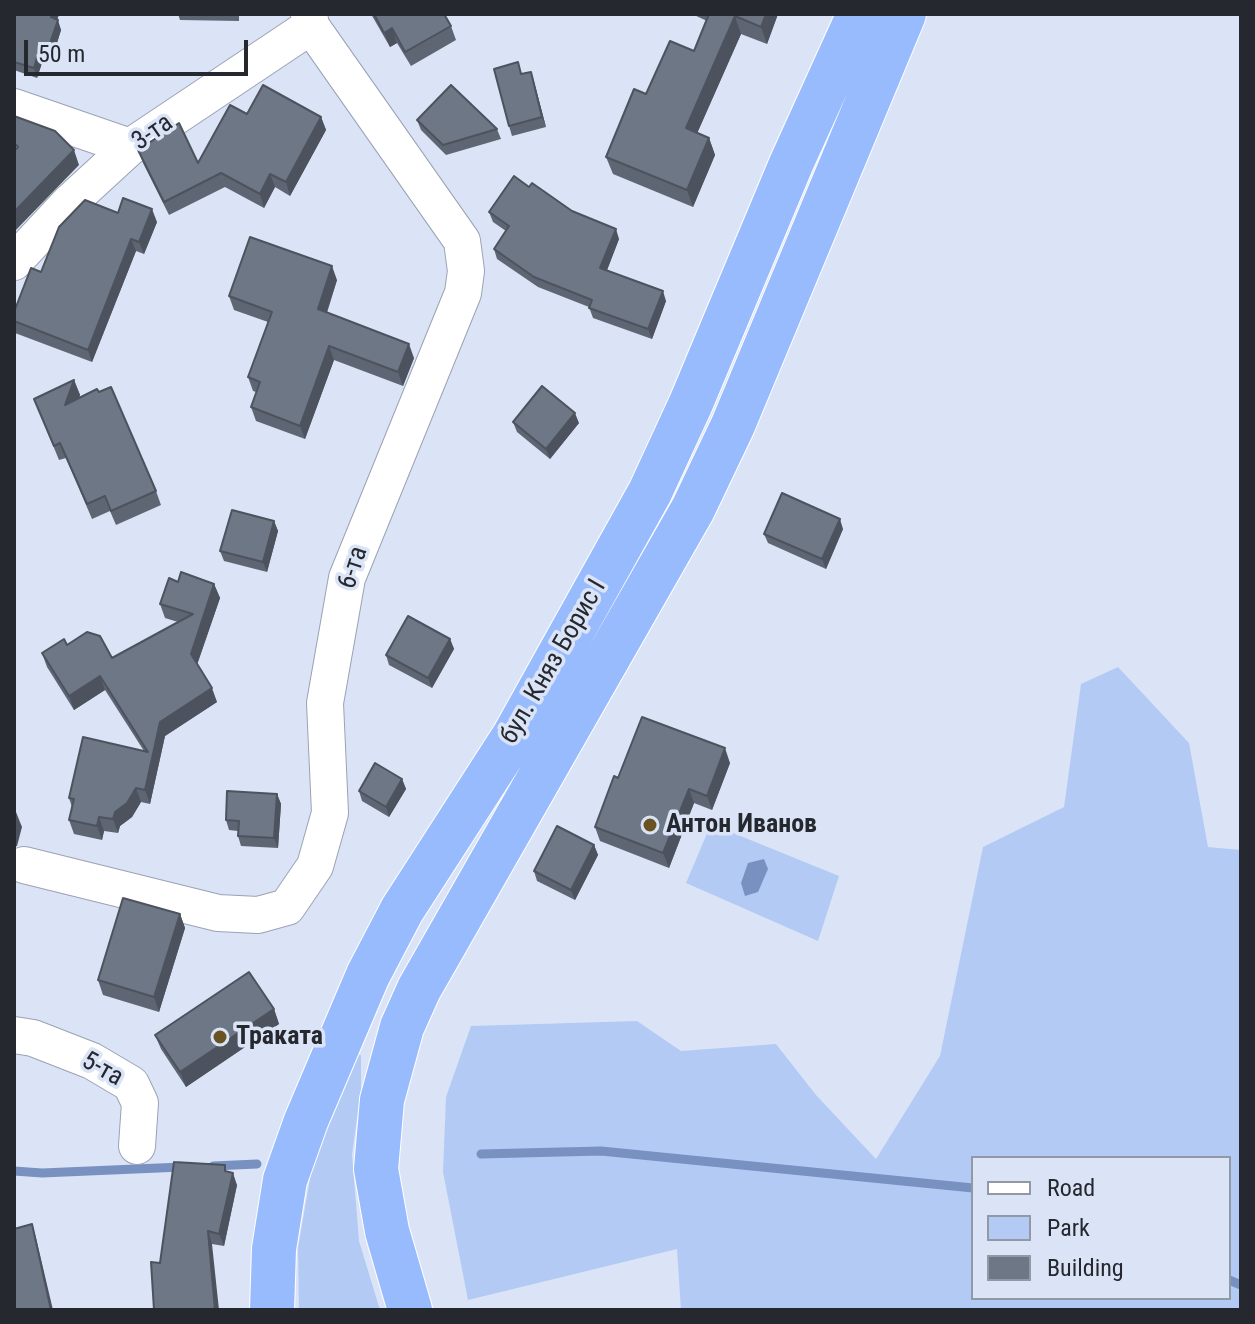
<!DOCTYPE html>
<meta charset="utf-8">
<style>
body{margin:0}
#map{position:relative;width:1255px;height:1324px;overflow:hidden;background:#dbe4f6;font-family:"Roboto Condensed",sans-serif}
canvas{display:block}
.frame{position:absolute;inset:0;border:16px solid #25292f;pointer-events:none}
.legend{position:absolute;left:971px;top:1156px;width:260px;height:144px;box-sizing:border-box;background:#dbe4f6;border:2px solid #9299a6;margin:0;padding:10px 14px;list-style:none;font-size:24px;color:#25292f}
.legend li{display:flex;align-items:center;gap:16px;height:40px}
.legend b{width:40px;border:2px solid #9299a6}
.scale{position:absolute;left:24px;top:40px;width:224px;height:36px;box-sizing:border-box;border:4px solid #25292f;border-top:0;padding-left:10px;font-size:24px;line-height:28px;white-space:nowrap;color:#25292f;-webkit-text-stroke:6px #dbe4f6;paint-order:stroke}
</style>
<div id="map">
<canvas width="1255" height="1324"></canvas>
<div class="frame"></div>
<ul class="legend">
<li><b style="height:10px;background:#fff"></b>Road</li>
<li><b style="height:22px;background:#b3caf5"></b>Park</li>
<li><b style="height:22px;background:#6e7786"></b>Building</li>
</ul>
<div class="scale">50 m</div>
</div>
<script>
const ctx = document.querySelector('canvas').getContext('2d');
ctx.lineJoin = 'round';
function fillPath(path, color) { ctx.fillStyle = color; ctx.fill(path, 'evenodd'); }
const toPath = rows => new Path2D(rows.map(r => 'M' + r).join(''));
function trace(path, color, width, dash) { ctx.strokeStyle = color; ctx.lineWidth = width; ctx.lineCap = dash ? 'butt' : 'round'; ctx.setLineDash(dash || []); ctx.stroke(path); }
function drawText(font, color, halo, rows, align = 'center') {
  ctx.font = font + ' "Roboto Condensed",sans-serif'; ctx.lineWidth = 7; ctx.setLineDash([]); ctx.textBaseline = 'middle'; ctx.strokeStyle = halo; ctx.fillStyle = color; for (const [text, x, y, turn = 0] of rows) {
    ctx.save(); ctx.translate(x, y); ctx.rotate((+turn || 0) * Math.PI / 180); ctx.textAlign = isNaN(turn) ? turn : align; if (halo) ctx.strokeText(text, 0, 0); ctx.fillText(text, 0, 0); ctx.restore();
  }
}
fillPath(toPath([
 [1118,667,1189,743,1208,847,1241,850,1241,1310,681,1310,677,1249,468,1300,443,1172,446,1097,471,1026,637,1021,681,1051,776,1044,816,1095,876,1159,940,1056,983,847,1064,807,1081,684],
 [973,1158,1229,1158,1229,1298,973,1298],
 [711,824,839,876,818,941,686,883],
 [354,1054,361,1055,361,1090,352,1154,359,1241,380,1310,299,1310,298,1247,313,1162]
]), '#b3caf5');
fillPath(toPath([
 [764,859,768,869,758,892,745,896,741,883,748,863]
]), '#7891c0');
trace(toPath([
 [481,1154,601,1151,973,1188],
 [213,1166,257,1164],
 [14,1171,42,1173,182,1167],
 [1229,1280,1241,1285]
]), '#7891c0', 9);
const minor = toPath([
 [14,107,130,147],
 [14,262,69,203,130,147,311,26],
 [24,865,218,913,258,915,287,907,315,866,330,813,325,703,347,578,463,293,466,271,462,241,311,26,309,14],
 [14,1035,33,1038,92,1061,131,1084,140,1103,137,1146]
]);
const highway = toPath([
 [272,1310,274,1249,285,1180,306,1121,368,975,402,910,514,736,650,492,691,403,791,164,859,14],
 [410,1310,387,1231,376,1169,382,1100,402,1027,419,989,693,509,733,425,904,14]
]);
trace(minor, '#9aa2b3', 38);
trace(highway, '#fff', 46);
trace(minor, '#fff', 36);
trace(highway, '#98bbfe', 44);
fillPath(toPath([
 [14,14,59,14,57,20,61,30,52,59,44,57,37,78,14,70],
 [178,14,239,14,239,21,180,20],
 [371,14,444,14,451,26,456,40,411,66,397,43,390,47],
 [692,14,778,14,767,44,741,34,697,133,709,138,715,155,693,207,613,174,606,157,646,94,694,51,707,21],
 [522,74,534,82,546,127,512,136,509,126],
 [247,114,321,117,326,130,290,196,275,187,264,208,225,187,169,215,143,163,138,150,198,163],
 [417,120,497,129,501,139,446,155,421,130],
 [529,187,619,239,607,270,666,301,652,339,593,318,589,307,538,287,497,259,494,249,506,231,493,222,489,212],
 [118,213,157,222,144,254,136,251,92,362,15,333,14,329,14,312],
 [337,280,327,313,414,358,403,386,334,360,305,439,256,421,251,407,256,392,253,391,248,377,268,322,234,310,229,296],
 [74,380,80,395,79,398,156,491,161,505,116,525,110,511,92,519,66,458,59,460,34,399],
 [513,422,579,423,550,459,517,432],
 [274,521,278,531,267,572,224,561,220,551],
 [843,529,826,569,768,543,764,534],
 [178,582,214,584,220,598,197,664,217,702,165,736,150,804,141,802,132,817,120,826,118,833,104,831,102,840,74,834,69,820,72,807,69,798,144,751,105,690,74,710,47,667,42,653,112,658,178,622,165,618,160,604],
 [450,639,454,649,432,688,389,665,386,655],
 [730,763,712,810,694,803,669,868,600,841,595,827,618,778],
 [402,779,406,789,389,817,362,801,359,791],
 [277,794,281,804,278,848,241,846,238,836,238,831,229,830,226,820],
 [594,845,598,855,575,900,537,881,534,871],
 [180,914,185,928,159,1012,103,995,98,980],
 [274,1009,279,1024,186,1087,161,1049,155,1035],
 [228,1171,237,1185,224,1246,212,1244,160,1263]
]), '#5f6673');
fillPath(toPath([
 [52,14,59,14,55,27,51,17],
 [766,14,778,14,767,44,761,27],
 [735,16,741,34,692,145,686,128],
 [58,20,61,30,52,59,48,49],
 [392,28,397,43,390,47,384,33],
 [40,47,44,57,37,78,34,68],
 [531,72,534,82,546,127,542,117],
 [321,117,326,130,290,196,286,182],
 [709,138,715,155,693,207,687,190],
 [74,150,79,165,14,232,14,212],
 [270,174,275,187,264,208,260,194],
 [152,209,157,222,144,254,139,242],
 [616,229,619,239,604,278,600,268],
 [131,239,136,251,92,362,88,350],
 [332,266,337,280,323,323,318,309],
 [663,291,666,301,652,339,648,329],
 [409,344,414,358,403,386,398,372],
 [329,346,334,360,305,439,300,426],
 [74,380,80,395,70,419,65,405],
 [575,413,579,423,550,459,546,449],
 [840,519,843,529,826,569,822,559],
 [274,521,278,531,267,572,263,562],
 [214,584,220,598,196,668,191,654],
 [450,639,454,649,432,688,428,678],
 [100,676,105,690,74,710,69,696],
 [212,688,217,702,165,736,150,804,145,790,160,722],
 [725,748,730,763,712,810,707,796],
 [402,779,406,789,389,817,386,807],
 [136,788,141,802,132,817,120,826,118,833,113,819,115,812],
 [689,789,694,803,669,868,663,853],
 [277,794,281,804,278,848,274,838],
 [16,812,22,827,17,846,14,847,14,821],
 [99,817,104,831,102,840,97,826],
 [594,845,598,855,575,900,571,890],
 [180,914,185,928,159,1012,154,997],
 [274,1009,279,1024,186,1087,180,1072],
 [233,1173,237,1185,224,1246,219,1234],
 [32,1224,36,1238,53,1310,51,1310],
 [208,1231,212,1244,219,1310,215,1310]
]), '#4d535e');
const building = toPath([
 [14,14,52,14,51,17,58,20,48,49,40,47,34,68,14,62,14,14],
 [374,14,444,14,451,26,405,52,392,28,384,33,374,14],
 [709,14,766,14,761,27,735,16,686,128,709,138,687,190,606,157,634,89,646,94,670,41,694,51,709,14],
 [518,62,521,74,531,72,542,117,509,126,494,69,518,62],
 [263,85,321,117,286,182,270,174,260,194,221,173,164,202,138,150,179,123,198,163,230,105,247,114,263,85],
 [451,85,497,129,443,145,417,120,451,85],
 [14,116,55,131,74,150,14,212,14,151,18,147,14,143,14,116],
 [514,176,529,187,532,183,572,211,616,229,600,268,663,291,648,329,589,308,592,300,534,277,494,249,509,226,489,212,514,176],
 [123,198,152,209,139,242,131,239,88,350,14,321,14,312,31,268,41,272,59,227,85,200,118,213,123,198],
 [250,237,332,266,318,309,409,344,398,372,329,346,300,426,251,407,260,382,248,377,272,312,229,296,250,237],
 [74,380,65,405,97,389,99,392,111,387,156,491,111,511,105,496,87,504,60,443,54,446,34,399,74,380],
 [542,386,575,413,546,449,513,422,542,386],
 [782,493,840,519,822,559,764,534,782,493],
 [232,510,274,521,263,562,220,551,232,510],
 [181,572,214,584,191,654,212,688,160,722,145,790,136,788,127,803,115,812,113,819,99,817,97,826,69,820,74,799,69,798,83,737,148,752,100,676,69,696,42,653,64,639,67,645,87,632,100,636,112,658,193,614,160,604,169,578,178,582,181,572],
 [408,616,450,639,428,678,386,655,408,616],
 [642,717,725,748,707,796,689,789,663,853,595,827,614,776,618,778,642,717],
 [375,763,402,779,386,807,359,791,375,763],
 [227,791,277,794,274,838,238,836,239,821,226,820,227,791],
 [557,826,594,845,571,890,534,871,557,826],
 [123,898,180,914,154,997,98,980,123,898],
 [249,972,274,1009,180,1072,155,1035,249,972],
 [174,1162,225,1165,225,1171,233,1173,219,1234,208,1231,215,1310,154,1310,151,1262,160,1263,174,1162],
 [32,1224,51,1310,14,1310,14,1229,32,1224]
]);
fillPath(building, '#6e7786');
trace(building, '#4d535e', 2);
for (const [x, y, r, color] of [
 [650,825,8,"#6a5323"],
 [220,1037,8,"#6a5323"]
]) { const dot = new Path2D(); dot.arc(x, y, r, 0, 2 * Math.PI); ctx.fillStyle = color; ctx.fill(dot); trace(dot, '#dbe4f6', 3); }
drawText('26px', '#25292f', '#dbe4f6', [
 ["3-та",153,133,-35],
 ["6-та",354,568,-72],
 ["бул. Княз Борис I",554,662,-60],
 ["5-та",102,1070,29]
]);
drawText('bold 26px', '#25292f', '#dbe4f6', [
 ["Антон Иванов",666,825],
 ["Траката",236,1037]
], 'left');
</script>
